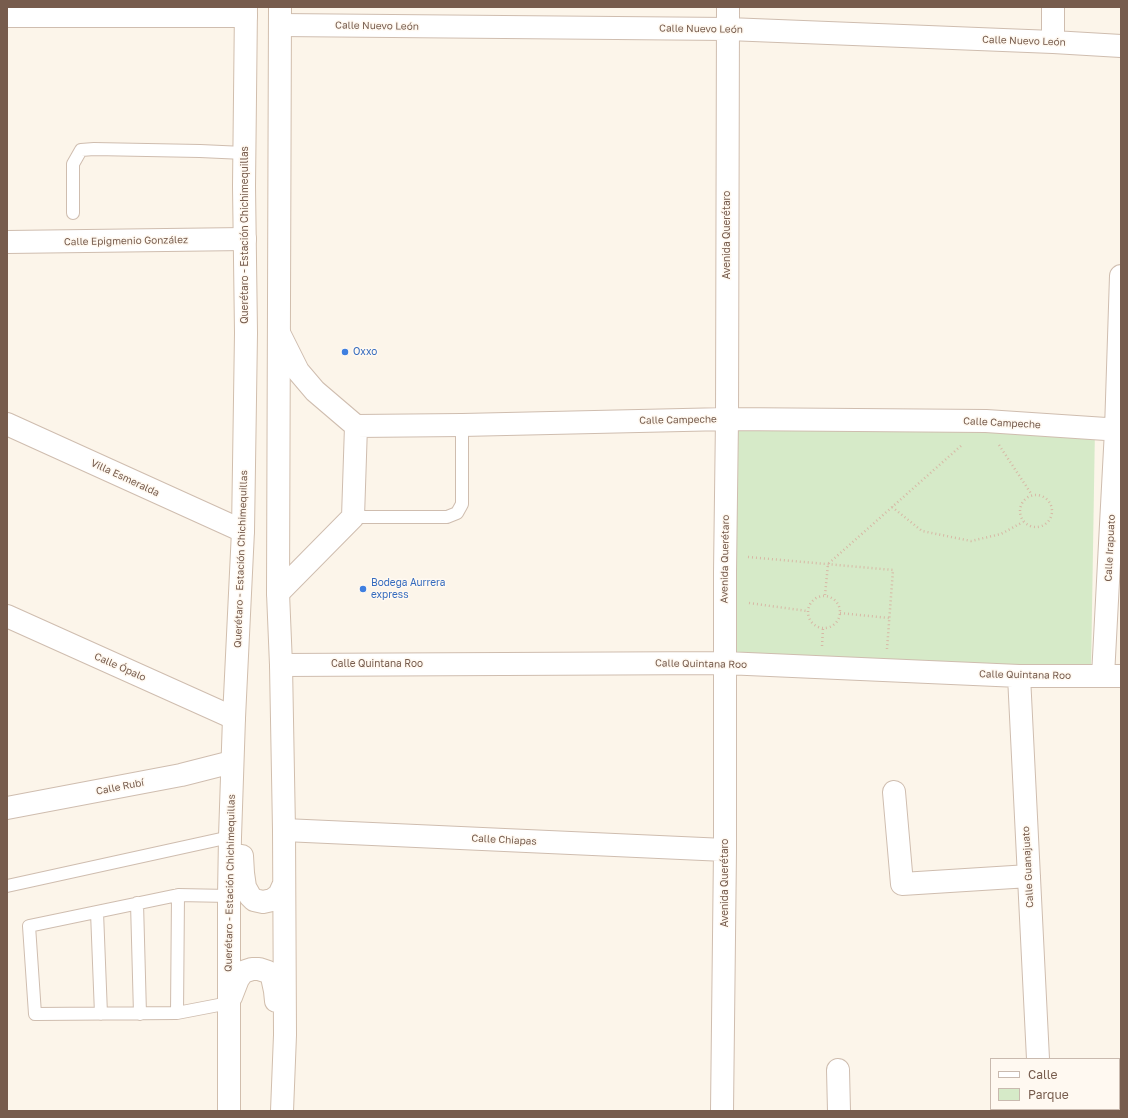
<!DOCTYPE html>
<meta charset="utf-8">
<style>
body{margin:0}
#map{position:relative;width:1128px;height:1118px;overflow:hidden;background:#fcf5ea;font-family:"Golos Text",sans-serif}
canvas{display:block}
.frame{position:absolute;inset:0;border:8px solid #775c4d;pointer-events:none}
.legend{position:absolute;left:990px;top:1058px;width:130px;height:52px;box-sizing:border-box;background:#fff9f1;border:1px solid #c9baaf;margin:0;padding:5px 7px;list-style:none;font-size:12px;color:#775c4d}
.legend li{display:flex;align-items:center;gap:8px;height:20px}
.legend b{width:20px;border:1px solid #c9baaf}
</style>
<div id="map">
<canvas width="1128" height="1118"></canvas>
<div class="frame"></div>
<ul class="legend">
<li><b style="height:5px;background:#fff"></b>Calle</li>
<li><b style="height:11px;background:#d6eac8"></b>Parque</li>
</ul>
</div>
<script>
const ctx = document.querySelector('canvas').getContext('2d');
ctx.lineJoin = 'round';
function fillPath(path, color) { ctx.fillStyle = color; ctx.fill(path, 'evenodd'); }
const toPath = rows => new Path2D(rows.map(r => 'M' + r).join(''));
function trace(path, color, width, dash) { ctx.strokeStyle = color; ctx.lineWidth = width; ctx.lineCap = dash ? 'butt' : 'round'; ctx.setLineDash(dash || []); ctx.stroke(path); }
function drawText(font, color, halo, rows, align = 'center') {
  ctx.font = font + ' "Golos Text",sans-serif'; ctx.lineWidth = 3; ctx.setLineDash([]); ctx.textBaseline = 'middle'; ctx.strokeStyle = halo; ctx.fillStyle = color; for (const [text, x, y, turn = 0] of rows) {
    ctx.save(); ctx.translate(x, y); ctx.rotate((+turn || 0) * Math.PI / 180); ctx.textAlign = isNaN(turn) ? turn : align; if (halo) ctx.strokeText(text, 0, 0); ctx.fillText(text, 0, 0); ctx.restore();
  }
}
fillPath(toPath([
 [731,422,1095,427,1091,671,729,661]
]), '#d6eac8');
const service = toPath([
 [73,213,73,164,81,150,94,149,200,151,244,153],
 [353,517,447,517,457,513,462,504,462,425],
 [7,886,230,837],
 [137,903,140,1014],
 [97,912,101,1014],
 [229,1003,177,1013,35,1014,29,926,178,895,229,896],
 [177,1013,178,895]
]);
const minor = toPath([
 [7,16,246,16],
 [280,25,728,29,1053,42,1121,46],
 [1053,42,1053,7],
 [7,242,245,239],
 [279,333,298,371,315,391,356,426,462,425,727,419,986,421,1121,430],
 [278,593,353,517,356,426],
 [7,616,234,718],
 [281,665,725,663,1019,676,1121,676],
 [1019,676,1038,1059],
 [1103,676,1116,430,1121,276],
 [894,792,902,884,1029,876],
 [7,808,181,775,232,762],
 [284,830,725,850],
 [838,1070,839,1111],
 [1041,1109,1041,1111],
 [722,1111,725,850,725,572,727,419,728,7]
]);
const tertiary = toPath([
 [7,424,243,531]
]);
const secondary = toPath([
 [280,7,278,593,281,665,284,830,285,1035,282,1111],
 [242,856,243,873,245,887,250,896,254,900,263,902,272,900,279,895,284,884],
 [231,997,238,979,243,972,252,969,259,969,268,972,272,977,275,991,276,1001],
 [229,1111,229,896,230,837,234,718,243,531,246,333,244,186,246,7]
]);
trace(service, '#cfbdaf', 14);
trace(minor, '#cfbdaf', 24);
trace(tertiary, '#cfbdaf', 24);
trace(secondary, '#d1bead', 24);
trace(toPath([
 [999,445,1032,495],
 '1020 511a16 16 0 1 1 32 0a16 16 0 1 1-32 0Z',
 [892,507,922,531,971,541,1001,534,1023,522],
 [748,557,893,570,887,649],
 [825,595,828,564,963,444],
 '808 612a16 16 0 1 1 32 0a16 16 0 1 1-32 0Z',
 [749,603,807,611],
 [840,613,889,618],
 [822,646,823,628]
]), '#d7b8a5', 2.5, [1, 3]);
trace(service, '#fff', 12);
trace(minor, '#fff', 22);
trace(tertiary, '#fff', 22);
trace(secondary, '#fff', 22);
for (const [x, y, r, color] of [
 [345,352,4,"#3f7fe0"],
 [363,589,4,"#3f7fe0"]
]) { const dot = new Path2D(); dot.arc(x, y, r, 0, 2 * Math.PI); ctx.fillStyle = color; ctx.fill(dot); trace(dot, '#fff9f1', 1.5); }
drawText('10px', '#775c4d', '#fff9f1', [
 ["Calle Nuevo León",377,26,1],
 ["Calle Nuevo León",701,29,1],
 ["Calle Nuevo León",1024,41,2],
 ["Querétaro - Estación Chichimequillas",245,235,-90],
 ["Avenida Querétaro",727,235,-90],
 ["Calle Epigmenio González",126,241,-1],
 ["Calle Campeche",678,420,-1],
 ["Calle Campeche",1002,423,3],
 ["Villa Esmeralda",125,478,25],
 ["Calle Irapuato",1110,548,-87],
 ["Querétaro - Estación Chichimequillas",241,559,-88],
 ["Avenida Querétaro",725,559,-89],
 ["Calle Quintana Roo",377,664],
 ["Calle Quintana Roo",701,664,1],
 ["Calle Ópalo",120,667,24],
 ["Calle Quintana Roo",1025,675,1],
 ["Calle Rubí",120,787,-11],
 ["Calle Chiapas",504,840,3],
 ["Calle Guanajuato",1028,867,-93],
 ["Querétaro - Estación Chichimequillas",230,883,-89],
 ["Avenida Querétaro",725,883,-90]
]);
drawText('10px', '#366cbe', '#fff9f1', [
 ["Oxxo",353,352],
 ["Bodega Aurrera",371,583],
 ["express",371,595]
], 'left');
</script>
